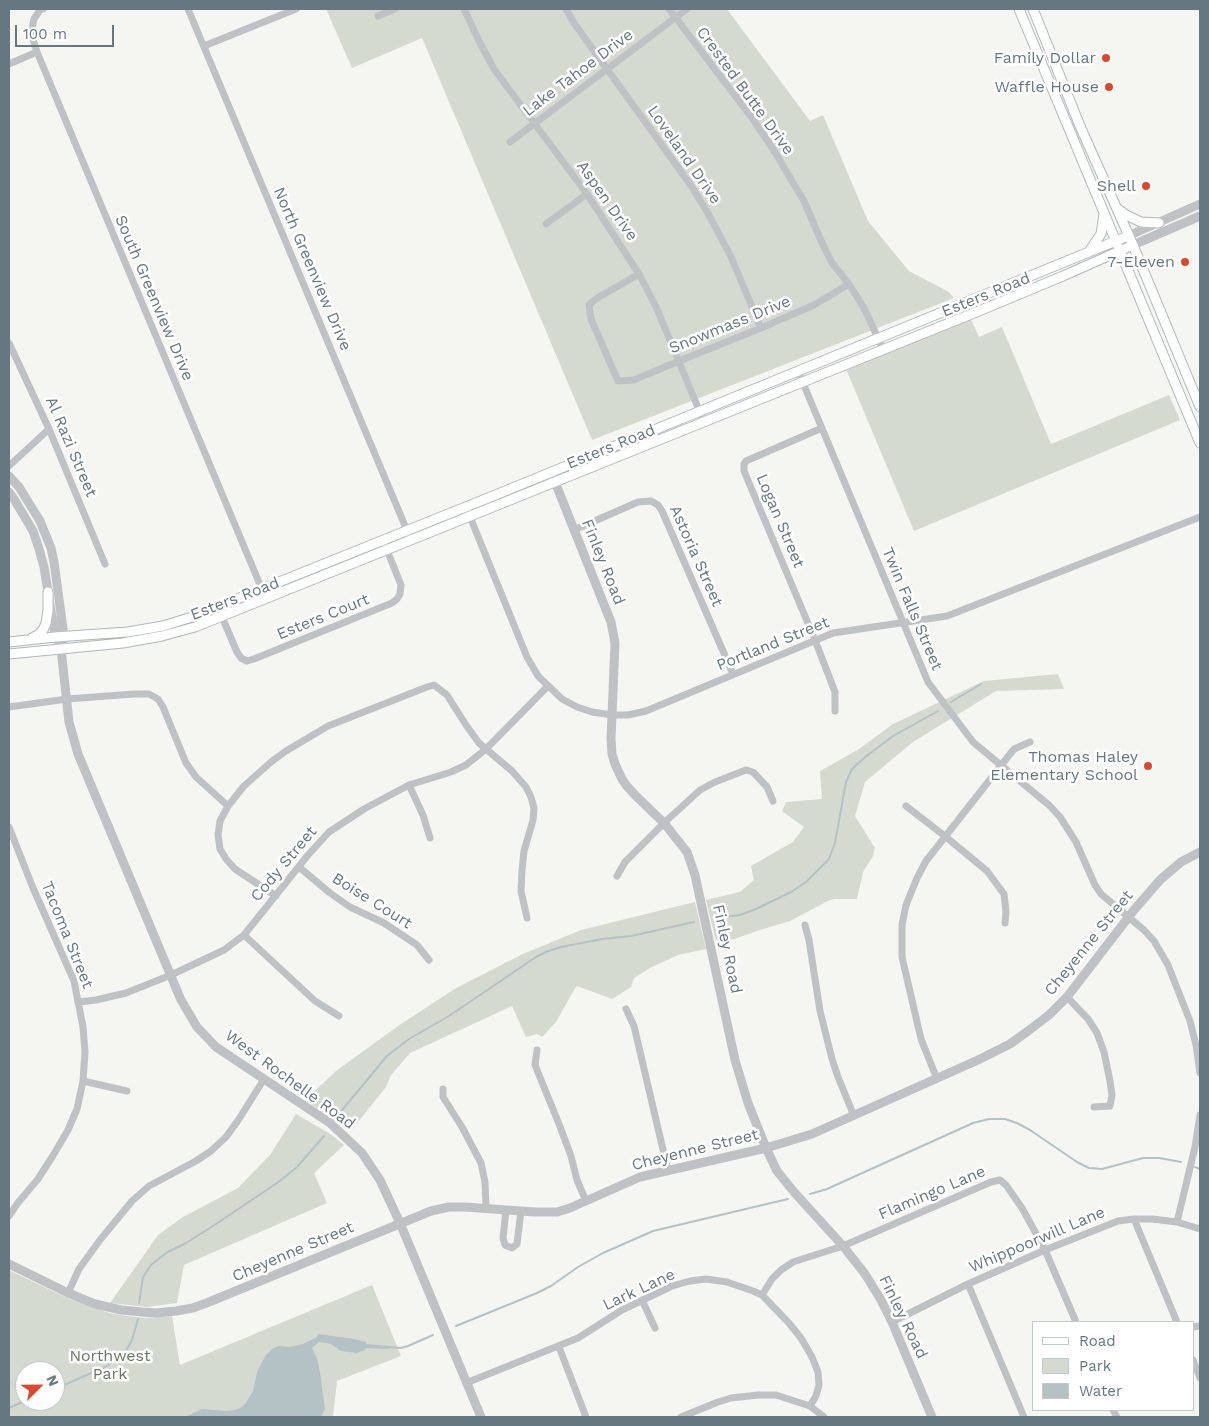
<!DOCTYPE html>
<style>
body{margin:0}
#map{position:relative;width:1209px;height:1426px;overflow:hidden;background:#f5f5f1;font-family:"Work Sans",sans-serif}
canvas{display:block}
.frame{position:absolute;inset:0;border:10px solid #657781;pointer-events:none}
.legend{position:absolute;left:1032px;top:1321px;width:162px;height:90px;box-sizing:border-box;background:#fff;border:1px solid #c1c9cd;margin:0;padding:6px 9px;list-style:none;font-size:15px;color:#657781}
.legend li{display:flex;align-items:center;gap:10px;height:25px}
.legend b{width:25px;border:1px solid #c1c9cd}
.north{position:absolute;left:15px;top:1361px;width:50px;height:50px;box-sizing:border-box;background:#fff;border:1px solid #c1c9cd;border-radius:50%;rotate:67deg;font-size:14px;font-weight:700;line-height:20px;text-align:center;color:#657781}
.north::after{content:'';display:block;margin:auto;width:18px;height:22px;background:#dc482b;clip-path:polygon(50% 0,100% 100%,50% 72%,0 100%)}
.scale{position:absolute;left:15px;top:25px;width:99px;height:22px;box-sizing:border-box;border:2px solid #657781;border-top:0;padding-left:6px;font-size:15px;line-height:18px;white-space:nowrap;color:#657781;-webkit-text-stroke:4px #fff;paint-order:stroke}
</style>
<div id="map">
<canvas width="1209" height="1426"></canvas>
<div class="frame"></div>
<ul class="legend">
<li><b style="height:6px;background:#fff"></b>Road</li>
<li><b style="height:14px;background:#d5dad1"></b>Park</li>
<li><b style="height:14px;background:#b5c2c5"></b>Water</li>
</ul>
<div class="north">N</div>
<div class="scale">100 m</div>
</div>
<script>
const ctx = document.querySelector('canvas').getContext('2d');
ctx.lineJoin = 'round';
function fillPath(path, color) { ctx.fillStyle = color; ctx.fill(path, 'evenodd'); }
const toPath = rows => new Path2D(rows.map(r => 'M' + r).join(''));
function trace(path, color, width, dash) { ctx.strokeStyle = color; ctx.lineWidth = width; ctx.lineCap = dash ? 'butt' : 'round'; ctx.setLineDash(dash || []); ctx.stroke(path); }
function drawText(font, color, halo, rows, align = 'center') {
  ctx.font = font + ' "Work Sans",sans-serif'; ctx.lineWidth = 5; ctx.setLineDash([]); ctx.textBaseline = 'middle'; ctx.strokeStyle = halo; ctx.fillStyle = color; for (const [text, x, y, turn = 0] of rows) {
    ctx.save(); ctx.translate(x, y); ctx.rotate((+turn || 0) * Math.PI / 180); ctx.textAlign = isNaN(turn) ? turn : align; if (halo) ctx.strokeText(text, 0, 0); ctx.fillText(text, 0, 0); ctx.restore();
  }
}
fillPath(toPath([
 [326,9,727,9,810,121,823,115,868,221,909,271,949,292,954,298,592,440,422,38,352,68],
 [970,317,979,337,1002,327,1051,444,1169,395,1180,420,914,531,846,369],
 [1058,674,1064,689,996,691,913,742,865,782,855,816,875,848,873,856,863,872,857,899,834,899,828,901,790,921,760,930,717,945,706,900,740,892,754,880,751,866,793,842,804,827,782,811,786,802,822,799,820,771,859,749,893,724,984,681],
 [695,902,706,949,678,955,650,968,634,978,631,987,612,999,577,986,574,990,556,1022,542,1037,537,1034,526,1037,512,1006,410,1053,391,1075,386,1087,350,1132,305,1100,336,1071,398,1026,456,988,523,954,581,930],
 [296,1114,332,1135,344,1145,314,1173,327,1203,184,1265,177,1303,147,1307,110,1303,158,1235,183,1217,238,1188,270,1155],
 [9,1270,69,1299,109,1313,127,1316,146,1318,172,1316,180,1365,372,1285,401,1356,337,1381,333,1417,9,1417],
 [25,1371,55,1371,55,1401,25,1401]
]), '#d5dad1');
fillPath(toPath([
 [318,1334,354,1339,366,1342,366,1344,388,1346,390,1347,388,1349,366,1348,365,1350,357,1353,341,1351,331,1344,319,1342,312,1348,317,1358,320,1372,325,1409,321,1417,185,1417,202,1409,226,1411,234,1410,240,1408,245,1404,253,1391,257,1372,261,1364,266,1355,272,1349,278,1346,290,1347,303,1344,317,1337]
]), '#b5c2c5');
trace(toPath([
 [951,702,981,684],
 [716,918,740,915,756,909,791,892,806,882,829,859,835,843,846,782,852,769,864,758,893,736,938,711],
 [338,1115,387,1056,409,1039,449,1016,536,957,548,951,561,947,602,939,631,936,694,922],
 [1195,1167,1200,1169],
 [810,1194,827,1189,973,1123,989,1119,1005,1119,1017,1123,1030,1130,1077,1162,1089,1168,1102,1169,1143,1158,1159,1158,1181,1162],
 [139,1303,143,1277,151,1265,166,1253,186,1243,213,1226,280,1181,297,1167,324,1136],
 [456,1326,537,1293,551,1286,578,1267,603,1253,653,1231,788,1199],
 [388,1347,401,1348,408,1346,433,1335],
 [55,1389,105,1367,120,1357,127,1349,132,1340,138,1319],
 [9,1408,25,1401]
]), '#b5c2c5', 2);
const secondary = toPath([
 [1019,9,1200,443],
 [1033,9,1080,126,1133,245,1200,407],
 [1118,209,1126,215,1141,222,1159,223],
 [1090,250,1101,234,1104,214],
 [32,638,38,635,43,630,46,623,48,610,48,592],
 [9,642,55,637,128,632,163,626,192,617,488,498,1128,236],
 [9,654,123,643,162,636,195,627,974,313,1063,276,1133,245]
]);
trace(secondary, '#b0b6ba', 11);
trace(toPath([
 [43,9,40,10,34,19,31,33,37,52,266,599],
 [188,9,411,540],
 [464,9,479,41,494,69,587,194,639,274,657,309,704,422],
 [566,9,574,23,692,187,709,215,731,257,761,328],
 [669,9,752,118,773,149,804,201,823,245,832,263,849,284,864,308,883,349],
 [378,16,395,9],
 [204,46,296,9],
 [9,64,37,52],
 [510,142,687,9],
 [546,224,587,194],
 [639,274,599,297,592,302,589,305,591,319,618,381,634,380,679,361,761,328,814,305,849,284],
 [9,343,49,429,105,564],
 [798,371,928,682,973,742,1050,806,1060,817,1076,842,1095,885,1101,894,1144,930,1154,941,1168,965,1190,1021,1196,1045,1200,1073],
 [822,428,746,461,744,464,744,471,815,640,835,692,835,711],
 [9,466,49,429],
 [466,507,527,657,538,676,562,699,577,707,592,712,612,715,628,715,646,711,833,633,947,616,1200,517],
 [574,530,638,502,651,501,658,505,662,511,733,674],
 [222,617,237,652,241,658,247,661,254,659,392,603,397,599,400,594,401,585,383,540],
 [9,707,67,699,134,694,149,694,158,699,163,707,186,763,196,777,228,806],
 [409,785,423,815,430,838],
 [906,806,946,837,987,871,1004,894,1006,912,1005,923],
 [9,827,33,888,74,981,83,1027,85,1052,83,1081,77,1109,68,1130,54,1154,38,1179,17,1204,9,1216],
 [299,867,330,893,350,907,384,923,417,945,429,960],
 [617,876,625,862,664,823,700,790,715,782,746,770,753,772,767,787,773,801],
 [276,896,235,869,226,859,220,849,218,835,220,821,228,806,244,786,271,762,286,751,328,726,427,687,434,685,447,695,466,725,479,743,512,771,526,787,531,797,534,808,533,820,524,851,522,870,521,891,527,918],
 [805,925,809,940,820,1011,832,1059,838,1077,854,1116],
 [244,935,315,1001,339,1016],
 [1067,997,1088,1019,1097,1033,1104,1052,1110,1081,1112,1095,1110,1106,1094,1107],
 [79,1002,96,1000,126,993,171,975,224,950,244,935,308,855,329,832,364,809,409,785,451,772,466,765,486,749,548,686],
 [626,1009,634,1026,668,1171],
 [537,1050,535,1065,559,1124,571,1156,577,1180,586,1201],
 [937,1079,921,1039,902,957,902,925,906,905,917,878,926,861,1014,749,1030,742],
 [83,1081,127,1091],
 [443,1089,443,1097,462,1127,481,1163,485,1182,486,1208],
 [506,1210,503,1238,505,1245,512,1248,517,1244,521,1211],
 [1134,1219,1177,1322],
 [1177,1222,1195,1147,1200,1115],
 [968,1284,1024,1417],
 [68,1293,79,1269,100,1240,132,1201,149,1186,196,1161,211,1151,226,1137,239,1119,264,1079],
 [762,1295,772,1279,781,1270,793,1262,843,1246,991,1182,1000,1180,1006,1185,1022,1208,1045,1250,1076,1322],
 [642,1300,655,1328],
 [892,1322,968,1284,1045,1250,1118,1221,1134,1219,1152,1219,1177,1222,1200,1229],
 [1193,1327,1200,1326],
 [559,1347,586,1417],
 [1193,1360,1200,1378],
 [466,1383,578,1338,622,1310,672,1286,690,1281,706,1279,727,1282,753,1291,762,1295,788,1322,801,1338,812,1357,818,1372,819,1385,816,1396,810,1406],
 [1113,1410,1117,1417],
 [681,1417,718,1402,731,1398,758,1395,776,1395,810,1406,824,1417]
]), '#bec2c5', 7);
trace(toPath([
 [1128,236,1200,204],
 [1133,245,1200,216],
 [551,472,611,622,615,643,611,739,612,754,615,764,622,779,626,785,635,795,664,823,687,852,695,875,735,1060,748,1103,766,1148,777,1171,794,1192,843,1246,865,1274,881,1300,892,1322,932,1417],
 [9,476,19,487,40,521,51,548,54,562,64,636,61,649,69,722,78,754,181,1000,197,1027,216,1047,330,1123,362,1153,380,1180,400,1223,481,1417],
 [9,492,14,499,33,531,39,549,44,567,54,629,58,642],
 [9,1264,68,1293,95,1304,121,1310,142,1312,156,1313,176,1311,193,1308,209,1302,431,1211,449,1207,465,1207,535,1212,557,1212,570,1208,640,1177,766,1148,812,1134,978,1060,1010,1044,1028,1031,1049,1015,1067,997,1134,910,1160,880,1181,862,1200,852]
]), '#bec2c5', 9);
trace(secondary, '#fff', 9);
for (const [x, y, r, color] of [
 [1106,58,5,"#dc482b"],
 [1109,87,5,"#dc482b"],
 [1146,186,5,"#dc482b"],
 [1185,262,5,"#dc482b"],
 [1148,766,5,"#dc482b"]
]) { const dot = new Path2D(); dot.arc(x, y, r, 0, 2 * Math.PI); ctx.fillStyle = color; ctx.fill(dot); trace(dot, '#fff', 2); }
drawText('16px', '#657781', '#fff', [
 ["Family Dollar",1096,58],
 ["Waffle House",1099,87],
 ["Shell",1136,186],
 ["7-Eleven",1175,262],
 ["Thomas Haley",1138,757],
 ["Elementary School",1138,775]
], 'right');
drawText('16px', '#657781', '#fff', [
 ["Lake Tahoe Drive",578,73,-37],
 ["Crested Butte Drive",745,91,54],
 ["Loveland Drive",684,155,55],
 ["Aspen Drive",607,201,55],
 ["North Greenview Drive",312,269,67],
 ["Esters Road",986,295,-22],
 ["South Greenview Drive",154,298,67],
 ["Snowmass Drive",730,325,-22],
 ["Al Razi Street",71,447,67],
 ["Esters Road",611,447,-22],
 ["Logan Street",780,521,67],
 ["Astoria Street",696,556,66],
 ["Finley Road",603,562,68],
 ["Esters Road",235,599,-21],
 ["Twin Falls Street",912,609,67],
 ["Esters Court",323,617,-22],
 ["Portland Street",773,644,-22],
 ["Cody Street",284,864,-50],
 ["Boise Court",372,901,32],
 ["Tacoma Street",67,935,68],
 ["Cheyenne Street",1089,943,-51],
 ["Finley Road",727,949,78],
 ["West Rochelle Road",290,1080,36],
 ["Cheyenne Street",695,1150,-14],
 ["Flamingo Lane",932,1193,-23],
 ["Whippoorwill Lane",1037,1240,-23],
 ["Cheyenne Street",293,1252,-23],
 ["Lark Lane",639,1290,-25],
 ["Finley Road",903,1317,64]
]);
drawText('16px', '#697964', '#fff', [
 ["Northwest",110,1356],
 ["Park",110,1374]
]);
</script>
